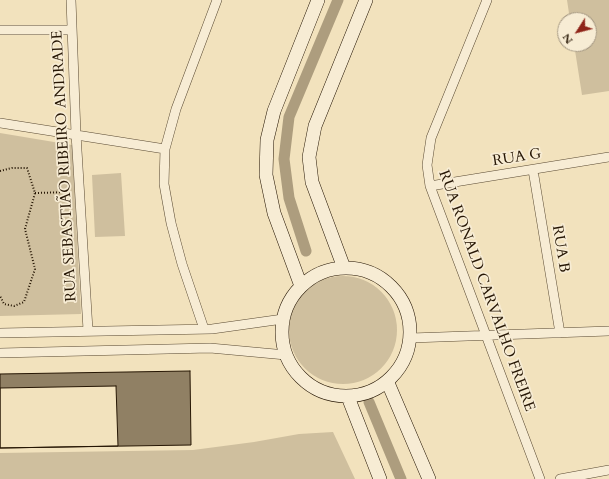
<!DOCTYPE html>
<meta charset="utf-8">
<style>
body{margin:0}
#map{position:relative;width:609px;height:479px;overflow:hidden;background:#f2e2bd;font-family:Cardo,serif}
canvas{display:block}
.north{position:absolute;left:557px;top:12px;width:40px;height:40px;box-sizing:border-box;background:#f7ecd4;border:1px solid #a39681;border-radius:50%;rotate:234deg;font-size:11px;font-weight:700;line-height:16px;text-align:center;color:#261604}
.north::after{content:'';display:block;margin:auto;width:14px;height:18px;background:#8f2418;clip-path:polygon(50% 0,100% 100%,50% 72%,0 100%)}
</style>
<div id="map">
<canvas width="609" height="479"></canvas>
<div class="north">N</div>
</div>
<script>
const ctx = document.querySelector('canvas').getContext('2d');
ctx.lineJoin = 'round';
function fillPath(path, color) { ctx.fillStyle = color; ctx.fill(path, 'evenodd'); }
const toPath = rows => new Path2D(rows.map(r => 'M' + r).join(''));
function trace(path, color, width, dash) { ctx.strokeStyle = color; ctx.lineWidth = width; ctx.lineCap = dash ? 'butt' : 'round'; ctx.setLineDash(dash || []); ctx.stroke(path); }
function drawText(font, color, halo, rows, align = 'center') {
  ctx.font = font + ' Cardo,serif'; ctx.lineWidth = 3.5; ctx.setLineDash([]); ctx.textBaseline = 'middle'; ctx.strokeStyle = halo; ctx.fillStyle = color; for (const [text, x, y, turn = 0] of rows) {
    ctx.save(); ctx.translate(x, y); ctx.rotate((+turn || 0) * Math.PI / 180); ctx.textAlign = isNaN(turn) ? turn : align; if (halo) ctx.strokeText(text, 0, 0); ctx.fillText(text, 0, 0); ctx.restore();
  }
}
fillPath(toPath([
 [567,0,609,0,609,91,582,95,574,44,589,44,589,20,570,20],
 [0,133,72,145,81,314,0,316],
 [121,173,125,236,95,237,92,175],
 '289 330a54 54 0 1 1 108 0a54 54 0 1 1-108 0Z',
 [333,432,355,479,0,479,0,453,193,450,254,442,299,434]
]), '#cfbf9e');
trace(toPath([
 [306,251,289,198,284,159,289,117,338,0],
 [369,402,401,479]
]), '#ad9d7e', 11);
const building = toPath([
 [190,371,191,445,0,448,0,374,190,371],
 [116,386,118,446,0,448,0,388,116,386]
]);
fillPath(building, '#908064');
trace(building, '#261604', 1);
const street = toPath([
 [71,0,76,134,88,330],
 [487,0,431,138,427,165,430,186,540,479],
 [0,30,72,30],
 [0,123,165,149],
 [533,170,560,333],
 [430,186,609,157],
 [204,329,182,264,171,223,164,184,165,149,176,109,217,0],
 [0,333,212,329,283,319],
 [411,338,609,331],
 [0,353,210,348,286,355],
 [560,479,609,470]
]);
const secondary = toPath([
 '282 332a64 64 0 1 1 128 0a64 64 0 1 1-128 0Z',
 [344,268,312,182,309,157,315,126,366,0],
 [301,286,274,213,266,175,267,140,274,111,318,0],
 [388,383,429,479],
 [348,397,380,479]
]);
trace(street, '#594932', 10);
trace(secondary, '#261604', 14);
trace(toPath([
 [0,171,12,168,27,168,35,193,25,229,35,269,24,302,14,306,4,304,0,296],
 [35,193,70,192]
]), '#261604', 2, [1, 2]);
trace(street, '#f7ecd4', 9);
trace(secondary, '#f7ecd4', 13);
drawText('15px', '#261604', '#f7ecd4', [
 ["RUA G",517,158,-9],
 ["RUA SEBASTIÃO RIBEIRO ANDRADE",65,166,-93],
 ["RUA B",560,249,81],
 ["RUA RONALD CARVALHO FREIRE",486,291,70]
]);
</script>
